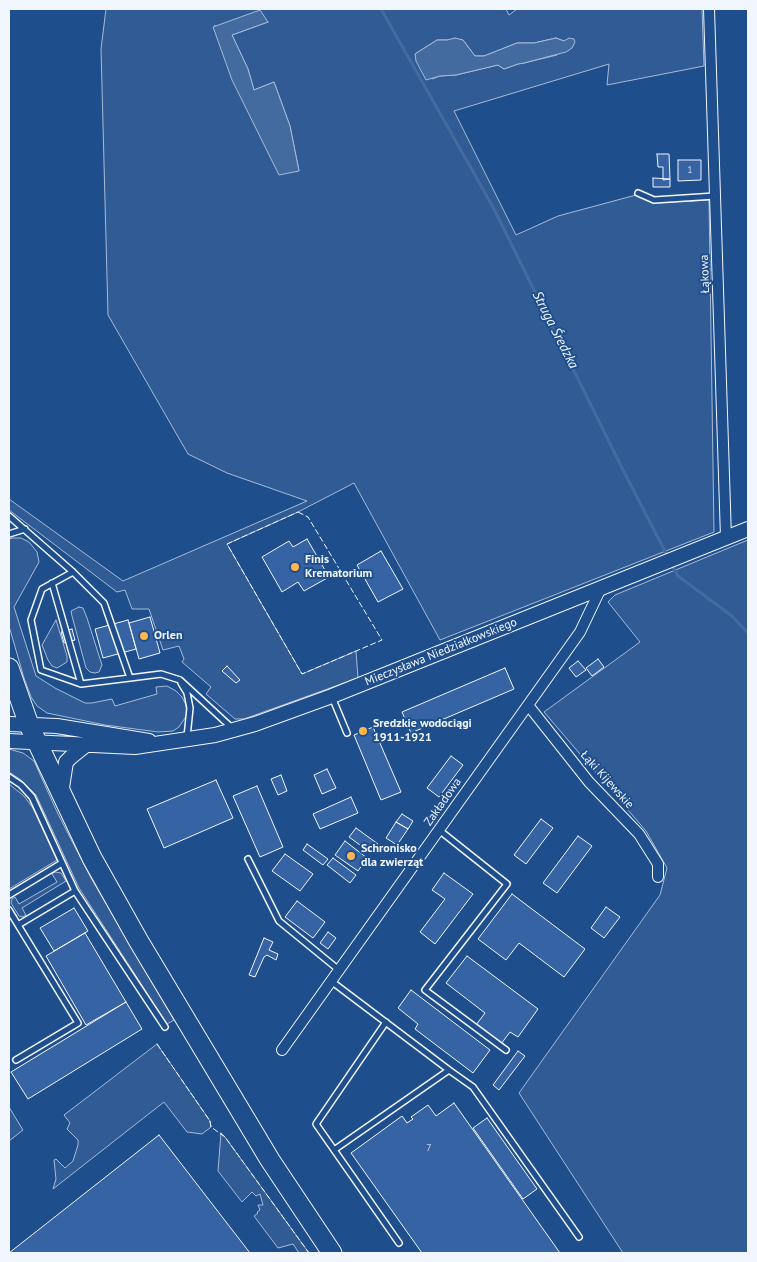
<!DOCTYPE html>
<meta charset="utf-8">
<style>
body{margin:0}
#map{position:relative;width:757px;height:1262px;overflow:hidden;background:#1f4e8c;font-family:"PT Sans",sans-serif}
canvas{display:block}
.frame{position:absolute;inset:0;border:10px solid #f2f6ff;pointer-events:none}
</style>
<div id="map">
<canvas width="757" height="1262"></canvas>
<div class="frame"></div>
</div>
<script>
const ctx = document.querySelector('canvas').getContext('2d');
ctx.lineJoin = 'round';
function fillPath(path, color) { ctx.fillStyle = color; ctx.fill(path, 'evenodd'); }
const toPath = rows => new Path2D(rows.map(r => 'M' + r).join(''));
function trace(path, color, width, dash) { ctx.strokeStyle = color; ctx.lineWidth = width; ctx.lineCap = dash ? 'butt' : 'round'; ctx.setLineDash(dash || []); ctx.stroke(path); }
function drawText(font, color, halo, rows, align = 'center') {
  ctx.font = font + ' "PT Sans",sans-serif'; ctx.lineWidth = 4; ctx.setLineDash([]); ctx.textBaseline = 'middle'; ctx.strokeStyle = halo; ctx.fillStyle = color; for (const [text, x, y, turn = 0] of rows) {
    ctx.save(); ctx.translate(x, y); ctx.rotate((+turn || 0) * Math.PI / 180); ctx.textAlign = isNaN(turn) ? turn : align; if (halo) ctx.strokeText(text, 0, 0); ctx.fillText(text, 0, 0); ctx.restore();
  }
}
const green = toPath([
 [106,9,506,9,509,15,517,9,702,9,704,66,607,85,609,64,454,111,516,235,558,216,636,195,653,203,709,200,714,532,440,640,354,483,298,512,227,544,302,674,356,651,358,678,244,719,235,719,206,694,211,687,182,662,184,659,179,646,163,650,149,609,132,609,125,590,117,592,9,510,9,499,123,581,307,501,227,473,188,454,108,315,101,49,106,9],
 [268,22,232,35,248,69,254,90,274,82,290,126,299,171,214,26,268,22],
 [556,38,564,41,557,55,524,63,518,64,504,69,498,65,456,75,440,76,432,79,415,54,437,40,463,40,475,56,484,56,517,43,534,43,556,38],
 [13,538,21,538,29,542,37,552,39,562,14,607,36,676,55,688,85,703,92,703,112,699,115,706,157,694,156,687,167,686,176,691,182,697,186,705,187,715,179,727,173,731,158,732,105,725,47,713,37,706,31,697,24,678,9,626,9,539,13,538],
 [748,540,748,1249,747,1253,623,1253,519,1093,660,895,667,868,646,831,544,712,640,642,608,602,615,595,748,540],
 [79,607,83,608,87,618,102,665,99,672,95,673,90,672,86,668,72,616,71,611,79,607],
 [56,620,67,656,67,662,57,668,52,666,48,660,42,645,56,620],
 [9,749,23,753,34,761,58,814,91,878,174,1020,167,1024,79,888,36,795,21,780,9,772,9,749],
 [9,784,24,796,33,808,57,860,9,889,9,784],
 [55,872,61,873,66,881,22,908,26,915,23,917,19,916,11,903,12,899,15,897,19,904,57,882,52,874,55,872],
 [157,1044,210,1121,211,1127,202,1134,187,1132,164,1102,53,1189,56,1179,54,1160,56,1159,65,1168,73,1161,78,1145,78,1140,67,1129,70,1123,64,1115,157,1044],
 [9,1107,23,1130,9,1141,9,1107],
 [221,1133,225,1137,309,1253,299,1253,293,1244,278,1248,254,1216,258,1213,257,1212,260,1210,258,1205,263,1205,260,1194,256,1196,252,1192,242,1202,218,1171,221,1133]
]);
fillPath(green, '#305b95');
trace(green, '#a8bbd7', 1);
const water = toPath([
 [260,10,268,22,232,35,248,69,254,90,274,82,290,126,299,171,279,175,232,80,213,27,260,10],
 [455,38,463,40,475,56,484,56,517,43,534,43,556,38,564,41,569,38,574,39,575,42,572,48,566,52,524,63,518,64,504,69,498,65,456,75,440,76,426,80,416,61,415,54,437,40,447,40,455,38]
]);
fillPath(water, '#446ba0');
trace(water, '#a8bbd7', 1);
trace(toPath([
 [381,9,493,207,623,470,668,557],
 [671,563,678,576,732,616,748,633]
]), '#446ba0', 3);
const building = toPath([
 [657,154,669,154,670,179,663,180,663,167,658,167,657,154],
 [678,160,701,160,701,180,678,181,678,160],
 [653,178,670,179,670,187,653,187,653,178],
 [307,539,329,577,304,591,298,582,282,592,262,557,289,541,293,547,307,539],
 [381,551,403,589,378,602,357,565,381,551],
 [150,617,160,653,139,659,129,623,150,617],
 [128,620,136,649,103,658,95,629,128,620],
 [72,629,75,640,64,643,61,632,72,629],
 [598,659,604,667,592,676,586,668,598,659],
 [578,661,586,670,576,677,569,668,578,661],
 [227,666,240,680,236,683,222,671,227,666],
 [505,668,514,689,411,733,402,712,505,668],
 [373,727,401,792,381,800,354,735,373,727],
 [451,756,463,765,439,797,427,788,451,756],
 [327,769,336,788,322,794,314,775,327,769],
 [281,775,287,791,278,795,271,779,281,775],
 [216,780,233,818,164,848,147,809,216,780],
 [257,786,283,847,260,857,233,796,257,786],
 [351,797,358,813,320,829,313,814,351,797],
 [402,814,413,821,408,829,396,822,402,814],
 [541,819,553,828,526,864,514,855,541,819],
 [396,822,408,829,397,845,386,838,396,822],
 [356,828,378,844,371,853,349,837,356,828],
 [578,836,592,846,557,893,543,883,578,836],
 [345,841,367,858,358,871,335,855,345,841],
 [307,844,328,859,323,865,303,850,307,844],
 [285,854,313,874,300,891,272,871,285,854],
 [333,858,356,875,350,883,327,865,333,858],
 [444,873,473,894,435,944,420,932,445,899,432,890,444,873],
 [512,894,585,949,564,977,519,943,506,960,478,939,512,894],
 [297,901,325,922,313,938,285,917,297,901],
 [606,907,620,917,604,938,591,928,606,907],
 [74,908,88,931,54,951,40,928,74,908],
 [328,932,336,938,328,949,320,943,328,932],
 [85,933,126,1002,86,1025,46,956,85,933],
 [264,938,273,942,269,950,278,954,276,960,267,955,264,957,255,977,249,975,264,938],
 [467,956,538,1009,518,1037,510,1032,501,1044,476,1025,485,1013,446,983,467,956],
 [411,990,490,1050,473,1073,415,1029,418,1024,398,1008,411,990],
 [126,1002,142,1029,28,1099,11,1072,126,1002],
 [518,1051,525,1056,499,1090,493,1085,518,1051],
 [454,1103,560,1253,422,1253,351,1153,402,1116,407,1123,413,1119,411,1117,428,1105,436,1116,454,1103],
 [487,1118,537,1189,523,1199,473,1128,487,1118],
 [159,1135,250,1253,9,1253,159,1135]
]);
fillPath(building, '#3563a3');
trace(building, '#f2f6ff', 1);
const lane = toPath([
 [638,193,654,200,715,196],
 [9,516,73,572,104,603,130,678,161,674,180,680,232,728],
 [9,534,25,529],
 [73,572,42,589,31,620,41,670,81,684,130,678],
 [52,583,81,684],
 [181,683,187,693,190,708,187,737],
 [332,697,347,733],
 [9,777,21,785,32,797,75,891,165,1027],
 [439,830,507,884,425,990,506,1050],
 [248,859,279,921,339,970],
 [9,895,62,863],
 [9,910,18,925,75,891],
 [331,981,449,1070,334,1150],
 [386,1022,316,1124,399,1243],
 [16,1060,78,1023,18,925],
 [449,1070,473,1087,579,1237]
]);
const street = toPath([
 [709,9,726,538],
 [528,705,589,782,639,834,658,864,658,877],
 [282,1050,580,632,601,588]
]);
const secondary = toPath([
 [9,724,57,726,149,741],
 [9,741,135,747,215,735,255,724,332,696,748,529],
 [61,794,66,762,71,757,86,745]
]);
const highway = toPath([
 [9,668,29,725,92,858,138,940,270,1160,332,1253]
]);
trace(lane, '#f2f6ff', 8);
trace(street, '#f2f6ff', 12);
trace(secondary, '#f2f6ff', 16);
trace(highway, '#f2f6ff', 21);
trace(lane, '#1f4e8c', 5);
trace(street, '#1f4e8c', 10);
trace(secondary, '#1f4e8c', 14);
trace(highway, '#1f4e8c', 19);
trace(toPath([
 [298,512,308,517,382,640,302,674,227,544,298,512],
 [157,1044,210,1121,211,1127,225,1137,309,1253]
]), '#f2f6ff', 1, [6, 2.5]);
for (const [x, y, r, color] of [
 [295,567,5,"#ffb74d"],
 [144,636,5,"#ffb74d"],
 [363,731,5,"#ffb74d"],
 [351,856,5,"#ffb74d"]
]) { const dot = new Path2D(); dot.arc(x, y, r, 0, 2 * Math.PI); ctx.fillStyle = color; ctx.fill(dot); trace(dot, '#1f4e8c', 2); }
drawText('10px', '#c3d1e8', null, [
 ["1",690,170],
 ["7",429,1148]
]);
drawText('12px', '#f2f6ff', '#1f4e8c', [
 ["Łąkowa",705,274,-92],
 ["Mieczysława Niedziałkowskiego",441,652,-22],
 ["Łąki Kijewskie",607,780,48],
 ["Zakładowa",443,802,-55]
]);
drawText('bold 12px', '#f2f6ff', '#1f4e8c', [
 ["Finis",305,560],
 ["Krematorium",305,574],
 ["Orlen",154,636],
 ["Sredzkie wodociągi",373,724],
 ["1911-1921",373,738],
 ["Schronisko",361,849],
 ["dla zwierząt",361,863]
], 'left');
drawText('italic 14px', '#f2f6ff', '#1f4e8c', [
 ["Struga Średzka",555,330,63]
]);
</script>
